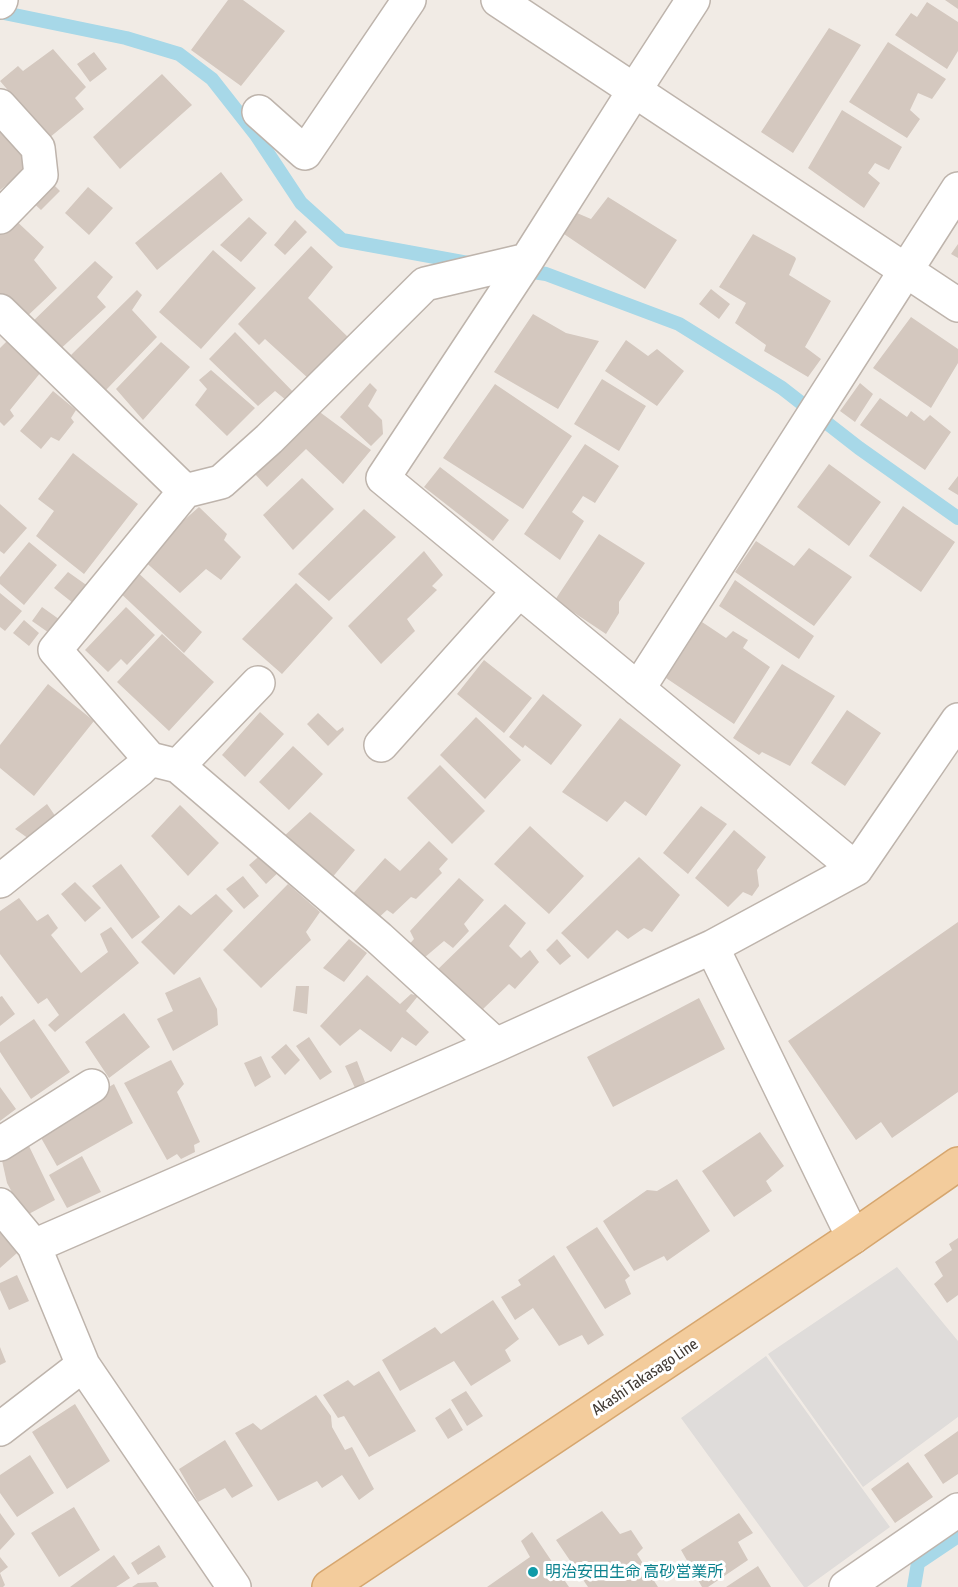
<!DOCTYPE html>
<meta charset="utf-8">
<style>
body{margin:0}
canvas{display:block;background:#f1ebe5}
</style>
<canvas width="958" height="1587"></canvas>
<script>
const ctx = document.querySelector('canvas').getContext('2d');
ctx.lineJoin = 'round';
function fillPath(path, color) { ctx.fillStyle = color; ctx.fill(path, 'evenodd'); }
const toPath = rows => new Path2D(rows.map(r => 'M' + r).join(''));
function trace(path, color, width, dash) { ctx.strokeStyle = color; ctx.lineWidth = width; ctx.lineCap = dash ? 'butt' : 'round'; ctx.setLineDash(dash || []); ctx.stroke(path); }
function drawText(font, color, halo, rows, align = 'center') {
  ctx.font = font + ' "Asap Condensed","Noto Sans JP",sans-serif'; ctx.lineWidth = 6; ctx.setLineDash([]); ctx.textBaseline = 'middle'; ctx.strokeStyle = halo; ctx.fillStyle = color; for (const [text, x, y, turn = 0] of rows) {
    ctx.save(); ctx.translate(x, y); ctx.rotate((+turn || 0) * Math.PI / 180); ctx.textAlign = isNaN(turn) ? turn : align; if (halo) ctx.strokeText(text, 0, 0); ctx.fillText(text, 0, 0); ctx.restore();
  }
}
fillPath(toPath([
 [897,1267,958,1341,958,1417,863,1487,768,1354],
 [766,1356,890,1527,807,1587,804,1587,681,1418]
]), '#dfdcda');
trace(toPath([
 [0,12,126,38,179,54,212,79,256,135,301,203,342,240,468,263],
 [520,270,546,274,679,324,782,388,859,448,958,518],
 [914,1587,918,1563,958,1536]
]), '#a7d8e8', 14);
fillPath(toPath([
 [228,0,243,0,285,31,241,86,191,50],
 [945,0,958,0,958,9],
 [927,2,958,22,958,51,947,69,895,35,911,13,917,17],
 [829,28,861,45,793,153,761,132],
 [888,42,946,79,932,99,918,93,910,110,920,119,907,138,849,102],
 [53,49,86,87,75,98,84,109,49,138,0,81,18,66,23,71],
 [94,52,107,69,90,82,77,64],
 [162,74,192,105,120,169,93,137],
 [842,110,902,147,889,170,875,163,868,173,880,183,864,208,808,168],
 [0,121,32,165,0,190],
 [221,172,243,200,157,270,135,243],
 [47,178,60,191,41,210,28,198],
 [88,187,113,208,89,235,65,213],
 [608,197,677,240,645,289,564,234,577,213,591,219],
 [11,216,44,247,34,260,57,288,21,322,0,300,0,227],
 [249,217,267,233,241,262,220,245],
 [295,220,307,232,285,255,274,245],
 [753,234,795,257,796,259,789,275,831,301,805,347,821,359,808,377,764,351,766,345,735,323,746,303,719,287],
 [958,244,958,258,951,254],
 [311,246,333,267,308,298,351,340,309,379,265,339,259,345,238,324],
 [213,250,256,288,201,349,159,312],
 [95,261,113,277,97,297,106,307,56,353,28,326],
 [711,289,730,304,719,319,699,304],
 [137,290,142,295,132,310,157,337,106,390,71,355],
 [533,314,566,333,599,341,558,409,494,372],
 [911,317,958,349,958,363,931,408,873,368],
 [235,332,299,398,292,405,275,391,258,406,209,359],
 [12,336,41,372,10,410,14,416,4,426,0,422,0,348],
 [626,340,648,356,657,349,684,371,657,406,605,371],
 [161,342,190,367,143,420,116,389],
 [211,370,255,408,227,436,195,405,207,389,199,380],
 [602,379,646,406,619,451,574,424],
 [370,383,377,390,368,406,382,420,383,434,371,446,340,417],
 [860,383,873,394,855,422,840,411],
 [495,384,572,436,523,509,443,458],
 [53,391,76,410,71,418,74,422,59,441,51,437,41,449,20,431],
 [880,398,907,417,911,411,924,421,930,415,951,432,925,470,860,425],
 [317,410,371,450,343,484,306,449,267,487,254,473],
 [585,444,619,466,595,503,583,496,572,512,584,521,560,560,524,534],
 [73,453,138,504,84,574,36,536,54,511,38,499],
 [829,464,881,502,849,546,797,507],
 [440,467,509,520,493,541,424,487],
 [958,476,958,495,948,489],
 [302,478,334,509,293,550,263,515],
 [0,504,27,528,4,554,0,551],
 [903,506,955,542,921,592,869,556],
 [199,507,227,534,224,540,241,557,221,580,206,569,180,593,141,558],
 [364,509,396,537,329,601,298,574],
 [599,534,645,563,619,602,619,613,606,634,555,600],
 [756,541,794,566,809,548,852,577,814,626,735,572],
 [29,542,57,565,24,605,0,584,0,577],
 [424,551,443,575,432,586,437,590,407,619,415,631,381,664,348,626],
 [134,569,202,632,184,653,116,589],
 [68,572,92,589,78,607,54,588],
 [735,580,814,636,799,659,719,606],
 [296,583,333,618,282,674,242,639],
 [0,593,22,611,5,631,0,627],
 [42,607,63,622,52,635,32,621],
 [126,607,155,635,127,665,121,659,108,672,85,650],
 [24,620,39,633,29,646,13,633],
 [702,622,726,638,733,631,748,640,743,648,770,667,734,724,666,678],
 [162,634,214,682,169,731,117,682],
 [484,660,532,698,504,733,457,694],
 [782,664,835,696,790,766,762,752,759,755,733,738],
 [48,684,94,721,34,796,0,768,0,745],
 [543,694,582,725,551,765,525,745,523,748,509,737],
 [847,710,881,733,845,786,811,763],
 [260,712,284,734,245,777,222,755],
 [318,713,337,731,343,727,344,730,328,746,307,724],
 [476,717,521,760,485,799,440,755],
 [620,718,681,765,646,816,625,801,607,822,562,792],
 [293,746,323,774,289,810,259,782],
 [440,765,485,811,452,844,407,798],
 [47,804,58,820,32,841,15,829],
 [180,805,219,843,188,876,151,836],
 [701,806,727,824,688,874,663,853],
 [310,812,355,850,331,879,282,838],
 [530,826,584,876,549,914,494,864],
 [734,830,766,857,757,870,759,886,752,896,743,892,728,907,695,878],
 [429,841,448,859,439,869,442,873,416,899,411,897,393,914,387,910,374,922,349,898,385,858,400,871],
 [264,852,281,870,266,884,249,865],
 [639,857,680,895,652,932,644,928,628,939,617,930,588,959,561,933],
 [121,864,160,917,132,939,92,886],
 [243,876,259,896,244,909,226,889],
 [459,878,484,900,464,924,469,931,453,948,444,941,418,963,404,950,414,939,410,931],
 [75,882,101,908,85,922,61,894],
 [288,884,320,912,306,932,311,940,261,988,223,950],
 [216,894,233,911,174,975,141,942,179,905,191,915],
 [19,898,37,921,48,914,58,928,51,935,81,973,108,952,100,934,111,927,139,963,55,1032,48,1025,59,1015,47,998,38,1004,0,954,0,911],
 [505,904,526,923,509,946,521,958,530,950,539,962,515,989,509,984,483,1009,494,1021,433,974],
 [958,922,958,1092,892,1138,881,1122,856,1140,788,1041],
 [349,939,367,953,344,982,323,968],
 [557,939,571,956,560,965,546,950],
 [367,975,400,1004,411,994,418,996,406,1011,429,1032,416,1046,402,1037,391,1052,360,1029,340,1046,320,1026],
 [200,977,217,1009,218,1025,173,1051,157,1019,173,1011,165,993],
 [296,986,309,986,307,1014,293,1011],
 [2,996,15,1014,0,1026,0,997],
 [699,998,725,1049,613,1107,587,1057],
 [124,1013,150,1047,109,1078,85,1042],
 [34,1019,70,1072,31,1099,0,1052,0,1042],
 [309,1037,332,1072,320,1080,296,1046],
 [286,1044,300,1060,285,1075,271,1057],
 [261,1056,271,1077,255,1087,244,1063],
 [171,1060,184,1084,177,1092,200,1142,194,1145,195,1152,181,1159,177,1154,167,1160,124,1083],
 [357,1061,365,1082,355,1088,345,1066],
 [114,1084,133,1123,57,1166,36,1129],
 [0,1087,16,1109,0,1121],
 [760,1132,784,1166,766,1181,772,1191,734,1217,702,1171],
 [27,1142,55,1200,25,1216,7,1183,1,1156],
 [82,1156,101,1192,67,1208,49,1175],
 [677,1179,710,1231,667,1261,664,1256,634,1271,603,1221,647,1190,657,1191],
 [597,1227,630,1276,625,1280,631,1294,605,1309,566,1247],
 [0,1233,17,1253,0,1268],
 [958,1238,958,1295,947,1303,934,1284,943,1276,935,1262,952,1250,949,1244],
 [554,1255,604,1335,588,1345,582,1335,559,1346,533,1308,515,1320,501,1297,521,1285,518,1280],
 [17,1275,29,1301,9,1310,0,1290,0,1283],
 [493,1300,519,1339,505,1350,511,1361,471,1386,454,1361,400,1391,382,1360,435,1327,441,1334],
 [0,1347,6,1362,0,1365],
 [379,1371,416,1431,369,1457,344,1416,338,1418,323,1395,348,1380,354,1386],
 [466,1391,483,1416,467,1426,451,1400],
 [316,1395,331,1416,332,1427,345,1450,352,1447,374,1489,359,1500,342,1475,322,1488,317,1481,278,1501,235,1433,253,1423,261,1430],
 [75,1404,110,1461,67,1489,32,1432],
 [450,1408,463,1430,448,1439,435,1418],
 [958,1431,958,1474,943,1484,924,1455],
 [225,1440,253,1486,232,1498,225,1488,198,1502,179,1469],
 [30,1455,54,1493,17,1517,0,1493,0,1475],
 [908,1462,933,1497,895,1523,871,1489],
 [74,1507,100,1550,59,1577,31,1533],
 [602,1511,620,1534,631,1530,643,1548,637,1554,658,1587,588,1587,556,1540],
 [0,1513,15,1534,0,1550],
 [739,1513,753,1533,738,1542,748,1560,708,1587,702,1587,681,1550],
 [532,1532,569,1587,487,1587,530,1557,521,1541],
 [159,1545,166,1557,138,1575,131,1563],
 [114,1555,130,1578,116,1587,70,1587],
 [0,1557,8,1567,0,1573,5,1585,3,1587,0,1587],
 [758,1566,771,1587,726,1587],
 [156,1582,159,1587,132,1587,138,1583]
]), '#d4c8bf');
const minor = toPath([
 [498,0,958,305],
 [693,0,634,91,527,260,383,478,856,869,958,720],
 [0,2,1,0],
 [0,106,38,148,41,175,0,217],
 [259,112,305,153,409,0],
 [0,311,185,491],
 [638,689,958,189],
 [381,745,519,591],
 [150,759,178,766,379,938,496,1045],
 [178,766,258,683],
 [0,881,139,770,150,759,55,650,185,491,221,482,269,439,425,284,527,260],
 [712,947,853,1237],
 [0,1144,92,1086],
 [0,1205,34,1246,83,1365],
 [34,1246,496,1045,712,947,856,869],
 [0,1429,83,1365,234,1587],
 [846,1587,958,1510]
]);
const major = toPath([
 [329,1587,853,1237,958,1164]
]);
trace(minor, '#beb4ac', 36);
trace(major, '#d6a66e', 36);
trace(minor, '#fff', 33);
trace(major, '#f3cc9c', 33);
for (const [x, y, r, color] of [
 [533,1572,6,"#0f9aa8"]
]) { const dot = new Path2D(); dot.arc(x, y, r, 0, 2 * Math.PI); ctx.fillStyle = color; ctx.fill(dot); trace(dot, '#fff', 2); }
drawText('16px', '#423b35', '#fff', [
 ["Akashi Takasago Line",645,1377,-34]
]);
drawText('16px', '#0d838f', '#fff', [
 ["明治安田生命 高砂営業所",545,1572]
], 'left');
</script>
